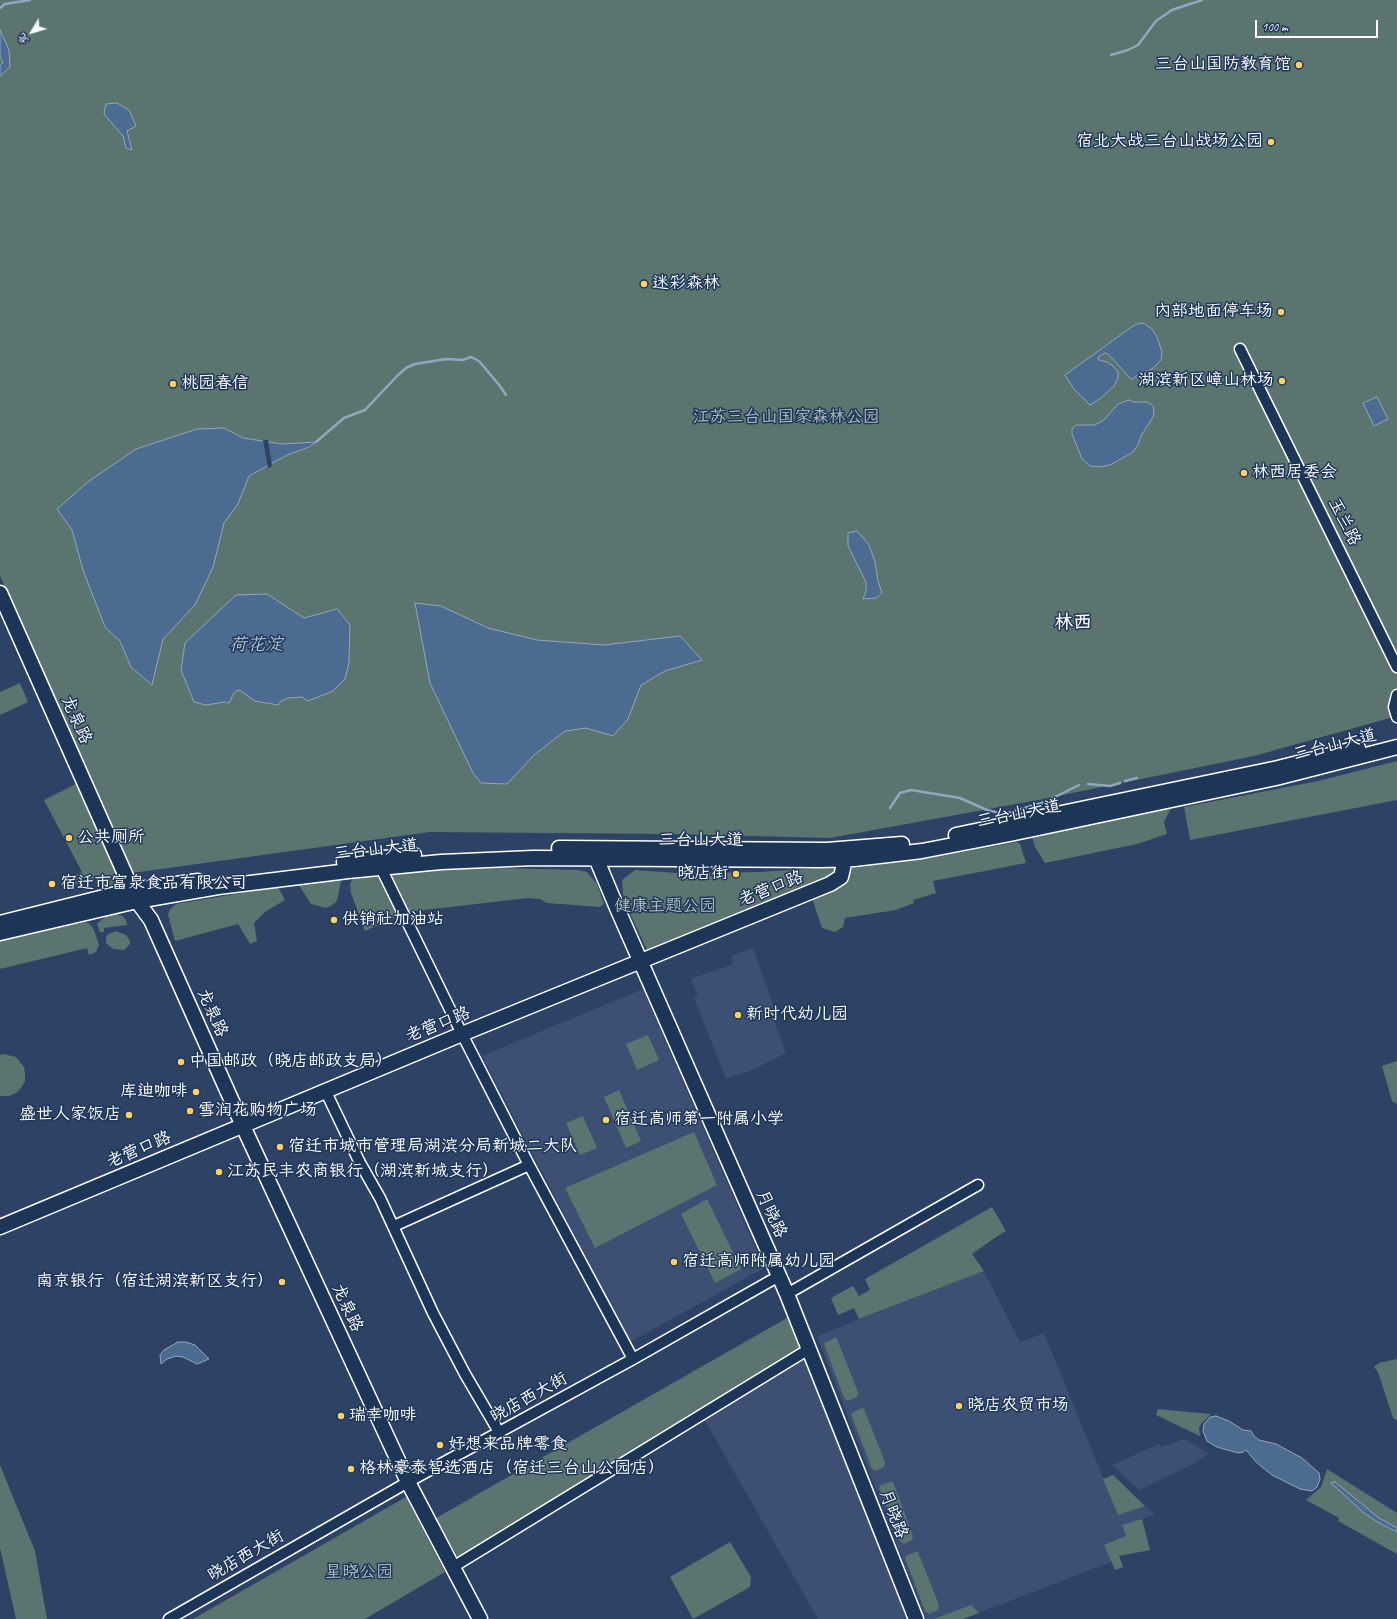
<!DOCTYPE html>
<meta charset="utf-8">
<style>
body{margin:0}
#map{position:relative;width:1397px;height:1619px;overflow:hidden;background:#2d4265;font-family:Caveat,"LXGW WenKai TC",sans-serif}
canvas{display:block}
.north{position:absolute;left:12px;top:12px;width:40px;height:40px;-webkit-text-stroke:3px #1d3557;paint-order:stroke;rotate:232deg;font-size:11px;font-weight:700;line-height:16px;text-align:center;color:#fff}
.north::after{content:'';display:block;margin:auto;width:14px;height:18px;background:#fff;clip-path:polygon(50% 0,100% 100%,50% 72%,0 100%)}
.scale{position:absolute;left:1255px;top:20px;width:123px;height:18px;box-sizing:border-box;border:2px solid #fff;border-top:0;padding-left:5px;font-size:12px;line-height:14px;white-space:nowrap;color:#fff;-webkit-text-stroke:3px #1d3557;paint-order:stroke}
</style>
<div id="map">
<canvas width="1397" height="1619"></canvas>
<div class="north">北</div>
<div class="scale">100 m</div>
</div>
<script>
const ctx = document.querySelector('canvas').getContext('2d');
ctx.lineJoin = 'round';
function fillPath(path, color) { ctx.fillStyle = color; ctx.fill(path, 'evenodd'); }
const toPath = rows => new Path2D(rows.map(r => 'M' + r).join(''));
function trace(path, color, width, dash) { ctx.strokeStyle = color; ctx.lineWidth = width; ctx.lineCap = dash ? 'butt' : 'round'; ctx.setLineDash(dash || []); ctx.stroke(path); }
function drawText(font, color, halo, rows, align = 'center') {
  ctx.font = font + ' Caveat,"LXGW WenKai TC",sans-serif'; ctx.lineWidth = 3; ctx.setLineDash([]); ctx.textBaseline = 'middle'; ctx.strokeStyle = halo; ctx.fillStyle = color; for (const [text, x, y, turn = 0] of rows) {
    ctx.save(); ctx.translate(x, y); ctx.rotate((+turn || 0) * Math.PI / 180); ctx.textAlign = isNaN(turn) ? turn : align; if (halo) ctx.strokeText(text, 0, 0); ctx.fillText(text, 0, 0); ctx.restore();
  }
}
fillPath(toPath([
 [753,948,776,1013,773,1018,786,1053,750,1071,726,1079,694,998,698,996,691,979,733,964,731,956],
 [643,989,764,1268,630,1342,482,1056],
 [984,1271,1020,1342,1044,1333,1118,1514,1145,1506,1155,1515,1122,1525,1127,1536,1105,1545,1111,1562,963,1619,926,1619,817,1336],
 [805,1356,907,1619,818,1619,704,1419],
 [1184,1439,1209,1453,1197,1462,1139,1490,1112,1465,1159,1444,1161,1447]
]), '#3d5073');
fillPath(toPath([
 [0,0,1397,0,1397,716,1254,756,1038,800,830,838,671,834,430,832,132,873,0,576],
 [20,683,28,702,0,715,0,692],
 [1397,761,1397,800,1190,840,1184,807,1318,781],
 [78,783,120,870,120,881,118,884,97,886,96,879,70,886,67,879,82,872,44,800],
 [1172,806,1164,822,1167,834,1137,844,1045,863,1035,847,1032,837],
 [1017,842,1020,844,1026,863,933,881,936,893,913,900,914,903,896,910,845,918,843,927,835,932,822,928,812,898,842,885,850,869,852,868,925,859],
 [837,867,837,874,654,948,647,950,628,909,623,894,622,880,635,870,677,873,760,872],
 [502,868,578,870,587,872,597,884,604,904,600,907,547,903,540,899,528,898,407,912,365,931,351,893,350,884,354,877,426,870],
 [341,880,338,897,336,902,332,905,326,908,311,904,298,884],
 [278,887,285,900,265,912,254,923,257,941,250,944,238,924,175,941,168,915,170,909,176,904],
 [116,914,123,916,126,920,127,925,104,928,104,932,100,932,97,924,100,921,108,915],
 [85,922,90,924,94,930,99,945,96,952,89,955,87,948,0,969,0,939,23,936],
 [116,931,126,935,130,941,130,944,124,950,113,949,106,943,106,937,108,934],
 [648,1035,659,1060,637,1070,626,1044],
 [3,1054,16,1057,24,1067,25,1074,25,1081,21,1088,16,1093,9,1096,0,1096,0,1055],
 [1397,1061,1397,1104,1392,1101,1382,1066],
 [619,1090,641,1141,626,1148,604,1097],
 [583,1116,597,1148,580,1155,566,1123],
 [694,1132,717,1185,595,1248,565,1188],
 [707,1199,741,1269,715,1283,681,1214],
 [992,1207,1006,1231,999,1235,972,1254,984,1271,859,1319,854,1308,838,1315,831,1298,853,1286,859,1296,870,1290,865,1279],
 [787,1318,802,1351,459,1559,436,1518],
 [835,1338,837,1339,858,1392,857,1397,848,1401,844,1398,824,1344,826,1342],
 [1397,1359,1397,1421,1393,1418,1378,1372,1374,1367,1379,1363],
 [862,1408,864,1409,885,1462,884,1467,875,1471,871,1467,851,1414,853,1412],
 [1158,1409,1211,1414,1202,1423,1199,1428,1200,1436,1156,1415],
 [0,1465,35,1551,47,1619,16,1619,0,1548],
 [1327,1469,1397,1513,1397,1554,1338,1521,1339,1518,1306,1500,1321,1487],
 [1113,1475,1145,1506,1118,1515,1103,1479],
 [890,1482,893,1482,913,1536,912,1540,904,1544,900,1541,879,1488,881,1485],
 [406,1497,445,1572,365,1619,193,1619],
 [1142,1519,1150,1550,1119,1556,1123,1567,1115,1570,1104,1545,1126,1536,1122,1525],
 [730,1542,751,1577,750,1587,693,1619,670,1577],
 [916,1552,918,1552,939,1605,938,1610,929,1614,925,1611,905,1558,907,1555],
 [971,1605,979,1613,963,1619,934,1619]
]), '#5b7470');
const water = toPath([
 [0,30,9,50,10,67,0,76,0,66,3,62,0,57,0,30],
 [117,103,129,110,136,126,127,131,132,150,126,148,123,136,104,114,106,104,117,103],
 [1140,323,1145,324,1152,329,1157,337,1162,352,1161,360,1152,369,1136,376,1133,379,1131,379,1109,355,1105,353,1098,357,1099,360,1107,362,1113,366,1118,372,1118,378,1114,386,1101,398,1090,405,1074,389,1065,375,1133,326,1140,323],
 [1377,397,1388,419,1374,426,1363,403,1377,397],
 [1129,400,1133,402,1148,402,1153,406,1154,411,1153,417,1141,436,1138,445,1133,452,1110,465,1100,467,1090,466,1082,459,1072,434,1072,429,1076,425,1095,425,1105,419,1118,404,1129,400],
 [224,428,243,438,282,444,316,442,309,447,287,455,249,476,238,504,224,523,213,567,195,605,163,639,152,685,131,667,120,641,105,627,83,570,72,530,57,509,88,482,136,449,197,429,224,428],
 [857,531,869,545,875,562,878,581,882,593,876,598,863,599,866,591,866,582,848,546,848,533,857,531],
 [267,594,304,618,337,609,350,625,349,662,345,679,333,691,308,701,302,697,288,698,281,701,278,705,255,701,241,691,237,690,234,693,229,703,225,702,206,705,194,702,181,670,185,643,236,595,267,594],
 [415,603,441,606,488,628,537,640,604,645,680,636,702,660,665,671,641,685,628,719,613,736,586,728,565,731,534,755,507,784,481,783,473,773,430,683,415,603],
 [178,1342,186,1342,195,1345,209,1359,197,1364,183,1357,176,1356,167,1359,161,1364,160,1355,164,1350,178,1342],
 [1216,1416,1229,1421,1243,1430,1251,1431,1254,1436,1259,1440,1276,1444,1302,1458,1319,1473,1320,1479,1317,1487,1312,1491,1300,1489,1272,1475,1256,1462,1246,1450,1243,1452,1238,1453,1217,1447,1207,1441,1203,1431,1204,1424,1210,1417,1216,1416],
 [1335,1482,1379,1518,1397,1528,1397,1532,1379,1523,1364,1513,1331,1483,1335,1482]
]);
fillPath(water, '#4b6c90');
trace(water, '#93a7bc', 1);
fillPath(toPath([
 [263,440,268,440,272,466,268,468]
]), '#2d4265');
trace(toPath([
 [0,8,5,4,30,0],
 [1111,55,1128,50,1138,45,1156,21,1172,10,1202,0],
 [316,442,344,418,365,410,397,376,406,368,415,364,446,359,463,360,471,357,479,361,500,386,506,395],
 [1125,781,1137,778],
 [1088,784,1110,786,1120,783],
 [890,808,900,793,911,790,960,798,987,810,1004,814,1045,802,1079,785]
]), '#93a7bc', 2.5);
const street = toPath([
 [1240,349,1397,667],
 [1397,695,1394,707,1397,717],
 [377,863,381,868,462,1034,529,1165,633,1359],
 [326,1092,360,1163,380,1198,433,1313,465,1374,499,1432],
 [394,1226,529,1165],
 [787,1294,978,1185],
 [453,1567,809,1349],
 [169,1619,408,1482,633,1359,779,1276]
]);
const secondary = toPath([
 [0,593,137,901,151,920,243,1126,408,1482,480,1619],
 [956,835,1278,768,1358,748],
 [559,848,827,850,902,844],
 [597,850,596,858,617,908,787,1294,916,1619],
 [344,862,414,855],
 [0,923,132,890,198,881],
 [0,933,137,901,218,887,348,871,441,862,533,858,820,860,854,859,922,851,1010,834,1276,778,1397,747],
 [0,1227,462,1034,830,884,841,877,845,859,844,851]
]);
trace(street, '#fff', 13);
trace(secondary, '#fff', 17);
trace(street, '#1d3557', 10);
trace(secondary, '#1d3557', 14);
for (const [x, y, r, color] of [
 [1299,65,4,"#ffd166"],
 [1271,142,4,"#ffd166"],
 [644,284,4,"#ffd166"],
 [1281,312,4,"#ffd166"],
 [1282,381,4,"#ffd166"],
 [173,384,4,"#ffd166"],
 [1244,473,4,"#ffd166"],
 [69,838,4,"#ffd166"],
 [736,874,4,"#ffd166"],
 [52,884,4,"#ffd166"],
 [334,920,4,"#ffd166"],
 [738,1015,4,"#ffd166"],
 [181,1062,4,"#ffd166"],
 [196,1092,4,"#ffd166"],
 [190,1111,4,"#ffd166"],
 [129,1115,4,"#ffd166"],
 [606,1120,4,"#ffd166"],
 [280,1147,4,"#ffd166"],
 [219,1172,4,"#ffd166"],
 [674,1262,4,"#ffd166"],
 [282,1282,4,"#ffd166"],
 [959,1406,4,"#ffd166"],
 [341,1416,4,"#ffd166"],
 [440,1445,4,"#ffd166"],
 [351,1469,4,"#ffd166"]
]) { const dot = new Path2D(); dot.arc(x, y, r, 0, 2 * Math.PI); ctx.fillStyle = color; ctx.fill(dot); trace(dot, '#1d3557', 1.5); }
drawText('17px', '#fff', '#1d3557', [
 ["三台山国防教育馆",1291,65,"right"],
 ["宿北大战三台山战场公园",1263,142,"right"],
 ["迷彩森林",652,284],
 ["内部地面停车场",1273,312,"right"],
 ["湖滨新区嶂山林场",1274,381,"right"],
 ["桃园春信",181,384],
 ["林西居委会",1252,473],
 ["公共厕所",77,838],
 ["晓店街",728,874,"right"],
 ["宿迁市富泉食品有限公司",60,884],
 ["供销社加油站",342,920],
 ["新时代幼儿园",746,1015],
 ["中国邮政（晓店邮政支局）",189,1062],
 ["库迪咖啡",188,1092,"right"],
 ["雪润花购物广场",198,1111],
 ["盛世人家饭店",121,1115,"right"],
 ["宿迁高师第一附属小学",614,1120],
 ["宿迁市城市管理局湖滨分局新城二大队",288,1147],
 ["江苏民丰农商银行（湖滨新城支行）",227,1172],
 ["宿迁高师附属幼儿园",682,1262],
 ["南京银行（宿迁湖滨新区支行）",274,1282,"right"],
 ["晓店农贸市场",967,1406],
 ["瑞幸咖啡",349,1416],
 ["好想来品牌零食",448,1445],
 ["格林豪泰智选酒店（宿迁三台山公园店）",359,1469]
], 'left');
drawText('17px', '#b5c0bf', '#1d3557', [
 ["江苏三台山国家森林公园",786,418],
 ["健康主题公园",665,907],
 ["星晓公园",359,1573]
]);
drawText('17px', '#fff', '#1d3557', [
 ["玉兰路",1344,522,63],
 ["龙泉路",76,720,66],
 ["三台山大道",1335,745,-14],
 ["三台山大道",1019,814,-11],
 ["三台山大道",701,841],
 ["三台山大道",376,850,-6],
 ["老营口路",771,889,-22],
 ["龙泉路",212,1013,66],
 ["老营口路",438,1025,-22],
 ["老营口路",139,1150,-23],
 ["月晓路",771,1214,66],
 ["龙泉路",347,1308,65],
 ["晓店西大街",529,1398,-29],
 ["月晓路",893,1514,69],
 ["晓店西大街",246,1556,-30]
]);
drawText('italic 18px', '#b7c4d3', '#1d3557', [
 ["荷花淀",256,645]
]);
drawText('bold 19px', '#fff', '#1d3557', [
 ["林西",1073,623]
]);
</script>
